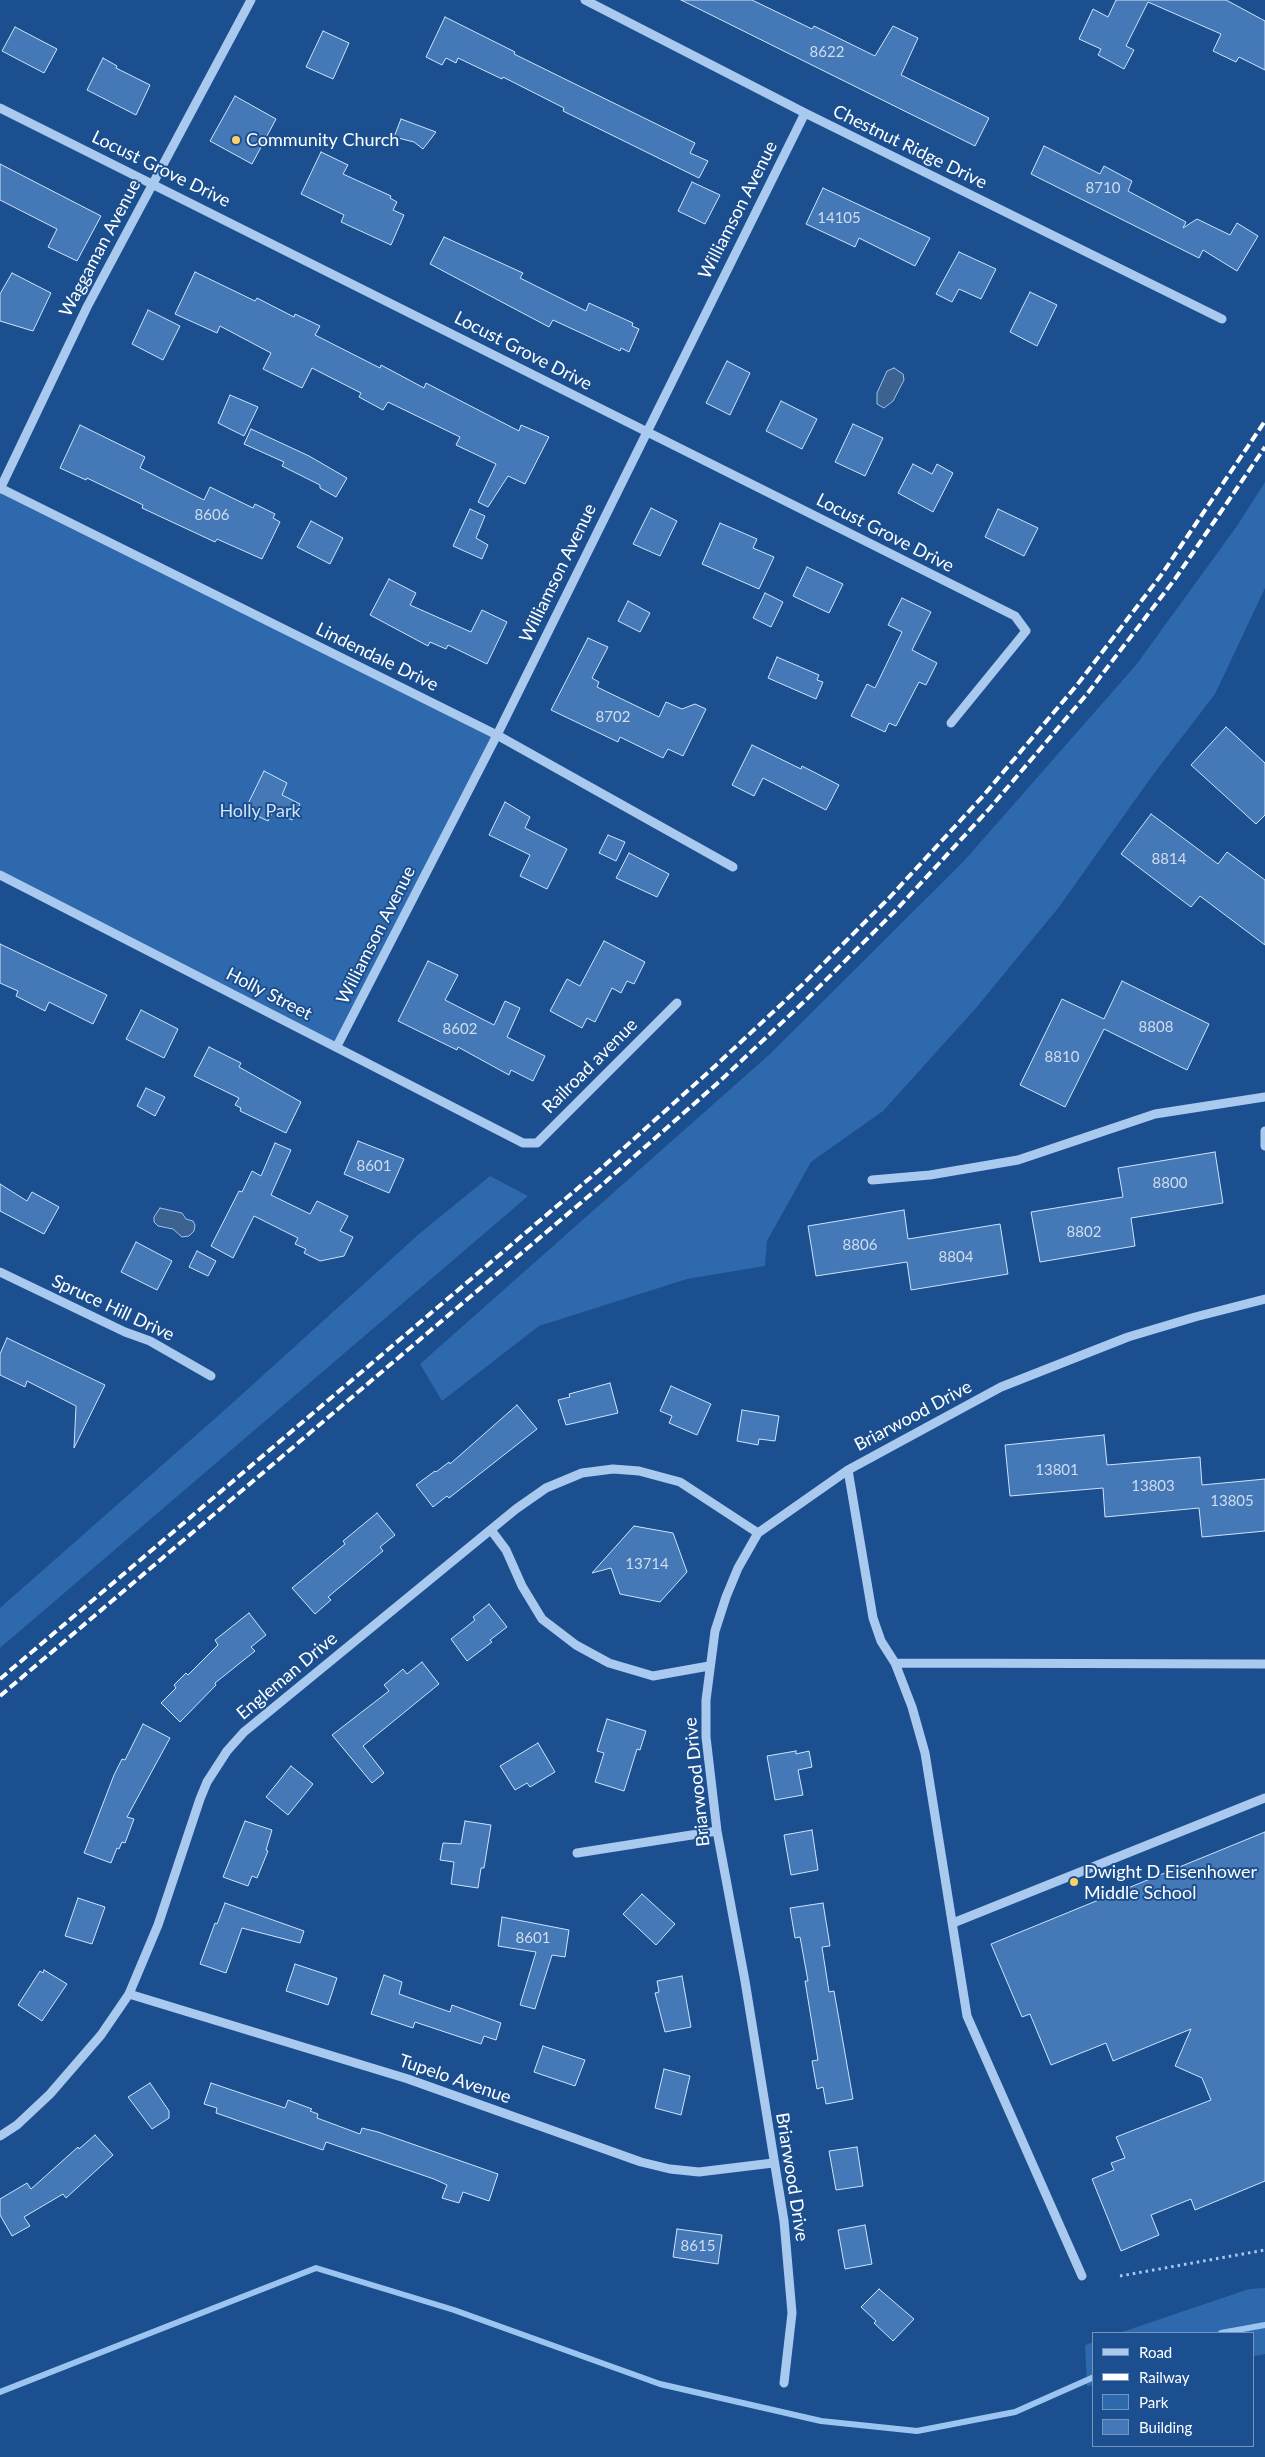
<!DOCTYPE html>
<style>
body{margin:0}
#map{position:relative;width:1265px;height:2457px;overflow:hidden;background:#1b4f8f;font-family:Lato,sans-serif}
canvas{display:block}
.legend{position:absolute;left:1092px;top:2332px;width:162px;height:115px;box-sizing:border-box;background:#1b4f8f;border:1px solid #7695bc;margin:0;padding:6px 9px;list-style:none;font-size:15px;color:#fff}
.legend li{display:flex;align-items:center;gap:10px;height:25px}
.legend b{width:25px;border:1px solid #7695bc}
</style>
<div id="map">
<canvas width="1265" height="2457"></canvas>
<ul class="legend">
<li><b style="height:6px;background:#a9c9ee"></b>Road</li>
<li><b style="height:6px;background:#fff"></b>Railway</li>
<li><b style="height:14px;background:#2e69ad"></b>Park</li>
<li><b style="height:14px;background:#4478b7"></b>Building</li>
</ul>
</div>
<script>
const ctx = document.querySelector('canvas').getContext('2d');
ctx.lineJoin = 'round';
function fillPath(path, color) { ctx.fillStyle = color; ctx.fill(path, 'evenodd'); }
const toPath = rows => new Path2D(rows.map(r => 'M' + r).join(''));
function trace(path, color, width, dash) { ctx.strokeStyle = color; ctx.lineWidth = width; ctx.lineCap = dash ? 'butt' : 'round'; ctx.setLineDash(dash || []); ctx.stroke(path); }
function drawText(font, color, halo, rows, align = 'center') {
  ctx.font = font + ' Lato,sans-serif'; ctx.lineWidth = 4; ctx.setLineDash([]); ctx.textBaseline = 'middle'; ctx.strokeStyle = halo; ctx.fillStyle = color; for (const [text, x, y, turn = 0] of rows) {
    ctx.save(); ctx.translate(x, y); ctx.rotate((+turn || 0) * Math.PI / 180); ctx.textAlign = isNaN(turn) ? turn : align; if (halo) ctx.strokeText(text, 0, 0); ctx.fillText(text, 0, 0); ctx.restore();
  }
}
fillPath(toPath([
 [1265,482,1265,588,1215,694,1152,776,1059,907,976,1008,883,1111,811,1162,767,1241,765,1266,687,1279,539,1326,442,1401,420,1364,770,1054,964,861,1136,665,1237,526],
 [0,489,497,735,337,1046,0,875],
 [490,1176,528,1196,0,1648,0,1608,228,1407,419,1234],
 [1265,2288,1265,2354,1254,2356,1254,2333,1119,2333,1249,2289],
 [1094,2342,1094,2385,1087,2386,1085,2345]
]), '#2e69ad');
const water = toPath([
 [894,368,903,374,904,380,893,401,884,408,877,404,877,393,887,371,894,368],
 [160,1208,182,1213,186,1219,193,1221,195,1225,194,1231,189,1236,182,1237,173,1229,158,1226,154,1222,154,1217,160,1208]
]);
fillPath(water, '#3c6290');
trace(water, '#9cc4f0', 1);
trace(toPath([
 [1221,2333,1265,2325],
 [0,2392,316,2268,454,2310,660,2384,821,2421,917,2431,1015,2412,1094,2377]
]), '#9cc4f0', 6);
const building = toPath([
 [681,0,752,0,812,29,814,26,875,56,893,26,918,38,901,75,989,118,975,146,681,0],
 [1116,0,1226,0,1265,21,1265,70,1239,57,1236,62,1213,51,1221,34,1148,2,1126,46,1134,50,1124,69,1098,55,1101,49,1079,39,1093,9,1108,17,1116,0],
 [445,17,515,52,514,54,695,143,690,153,708,161,699,178,563,111,564,108,503,77,502,79,458,58,456,63,446,58,442,65,426,57,445,17],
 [15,27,57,49,44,73,2,51,15,27],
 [323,31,349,43,333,79,306,67,323,31],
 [103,58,117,66,116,68,150,85,136,115,87,90,103,58],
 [235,96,276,119,252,164,210,141,235,96],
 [401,119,436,132,423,149,414,142,394,137,401,119],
 [1044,146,1100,174,1104,166,1132,181,1128,191,1186,222,1183,228,1197,219,1230,235,1237,223,1258,236,1237,271,1203,250,1199,258,1031,174,1044,146],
 [321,152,348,165,343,174,391,196,390,198,397,202,393,210,404,215,391,245,341,222,344,215,301,194,321,152],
 [0,164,101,216,77,261,48,247,57,229,0,200,0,164],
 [692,182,720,195,705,224,678,211,692,182],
 [823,188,930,238,915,266,859,238,855,247,806,224,823,188],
 [444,237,523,273,520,278,586,311,589,303,633,323,632,326,639,329,629,352,621,348,620,351,553,320,549,327,430,264,444,237],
 [959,252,996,269,981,299,959,289,952,302,936,294,959,252],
 [195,272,255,301,257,298,294,317,295,314,320,326,315,335,380,368,381,365,424,388,426,383,519,431,521,425,549,437,525,484,508,476,488,507,478,502,496,464,456,445,460,437,388,402,383,410,359,397,361,393,312,368,302,388,263,369,271,353,220,326,217,333,175,314,195,272],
 [12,273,51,293,33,331,0,321,0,294,12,273],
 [1030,292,1057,305,1037,346,1010,332,1030,292],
 [148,310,180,326,163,360,132,344,148,310],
 [727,361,750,373,730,415,706,403,727,361],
 [230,395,258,407,244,436,218,423,230,395],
 [781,401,817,419,802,449,766,431,781,401],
 [853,424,883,438,865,476,835,462,853,424],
 [80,425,145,457,140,468,204,500,210,487,253,508,255,504,275,514,273,518,280,522,262,559,217,539,215,542,142,508,143,505,87,478,86,480,60,468,80,425],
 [251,429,309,456,347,478,336,497,320,488,320,485,282,466,284,462,244,444,251,429],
 [913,464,932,474,937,464,953,473,933,512,898,493,913,464],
 [651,508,677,521,660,556,633,544,651,508],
 [470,509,485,516,476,538,488,545,482,559,453,546,470,509],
 [998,509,1038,528,1024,556,985,537,998,509],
 [311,521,343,538,330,564,297,547,311,521],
 [720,523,757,539,753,548,774,557,759,589,702,564,720,523],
 [807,567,843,584,829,613,793,596,807,567],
 [389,579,416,593,410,605,471,632,482,610,507,622,487,664,448,645,446,649,430,642,428,646,370,615,389,579],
 [765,593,783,602,771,627,753,618,765,593],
 [902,598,931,612,912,650,937,663,926,685,919,682,896,726,889,723,885,732,851,716,867,684,875,688,902,632,888,625,902,598],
 [628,601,650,613,640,632,618,621,628,601],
 [588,638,608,647,592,678,599,682,597,687,659,717,666,702,682,709,695,704,706,709,683,756,668,749,663,758,620,737,618,742,551,710,588,638],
 [777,657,819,675,817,680,823,682,816,699,768,678,777,657],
 [1226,727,1265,763,1265,815,1256,824,1191,765,1226,727],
 [752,745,801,769,802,766,839,785,826,810,763,778,754,796,732,785,752,745],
 [264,771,287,783,282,795,300,804,292,820,273,811,268,821,245,810,264,771],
 [505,802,530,817,525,828,567,849,547,889,520,876,530,855,489,835,505,802],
 [1151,814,1218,864,1227,852,1265,880,1265,945,1200,896,1191,907,1121,854,1151,814],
 [608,835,625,842,616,861,599,853,608,835],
 [629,853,669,874,657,897,616,878,629,853],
 [604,941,645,962,634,984,627,981,621,993,612,988,595,1022,587,1018,582,1028,550,1011,567,979,580,986,604,941],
 [0,944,107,995,93,1024,49,1002,45,1011,16,996,18,991,0,983,0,944],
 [428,961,458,975,445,1000,494,1025,505,1001,520,1008,507,1037,545,1056,533,1081,511,1070,509,1075,458,1047,457,1050,398,1021,428,961],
 [1122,981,1209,1024,1187,1070,1104,1029,1065,1107,1020,1085,1062,999,1104,1019,1122,981],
 [141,1010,178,1029,164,1058,126,1039,141,1010],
 [209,1047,241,1063,239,1067,301,1102,286,1133,240,1111,241,1108,235,1105,239,1098,194,1076,209,1047],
 [146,1088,165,1097,155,1116,137,1106,146,1088],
 [358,1141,404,1159,389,1193,344,1174,358,1141],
 [275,1143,291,1150,271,1195,310,1214,317,1201,348,1216,340,1231,353,1237,344,1256,320,1261,304,1253,306,1249,295,1244,298,1238,254,1216,233,1258,211,1246,239,1191,242,1192,252,1171,261,1176,275,1143],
 [1215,1152,1223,1203,1131,1218,1135,1246,1040,1262,1031,1212,1123,1197,1118,1168,1215,1152],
 [0,1184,27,1201,32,1192,59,1207,44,1234,0,1211,0,1184],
 [904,1210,908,1239,1000,1224,1008,1274,911,1290,907,1262,816,1276,808,1226,904,1210],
 [136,1242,172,1261,157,1290,121,1272,136,1242],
 [197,1251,216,1261,208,1276,189,1267,197,1251],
 [7,1338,105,1385,74,1448,76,1406,27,1381,25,1387,0,1375,0,1354,7,1338],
 [610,1383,618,1413,566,1425,558,1400,570,1397,569,1394,610,1383],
 [671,1386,711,1404,697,1435,669,1423,672,1416,660,1411,671,1386],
 [517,1405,537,1429,449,1498,447,1496,433,1507,416,1485,435,1471,436,1472,449,1462,450,1464,517,1405],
 [742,1410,779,1416,775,1441,759,1439,758,1445,737,1441,742,1410],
 [1104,1435,1107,1465,1200,1457,1202,1485,1265,1479,1265,1531,1202,1537,1199,1508,1105,1517,1103,1488,1010,1496,1005,1445,1104,1435],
 [377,1513,395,1535,380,1547,383,1551,328,1597,331,1600,315,1614,292,1588,345,1544,343,1541,377,1513],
 [634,1526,673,1533,687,1572,660,1602,620,1594,611,1568,592,1573,634,1526],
 [489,1604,507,1627,490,1640,492,1642,467,1661,451,1639,475,1620,473,1617,489,1604],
 [249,1613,266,1635,251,1647,255,1651,215,1683,216,1685,180,1722,161,1703,176,1688,174,1685,186,1673,188,1675,218,1645,215,1640,249,1613],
 [422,1662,439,1684,363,1746,384,1773,372,1783,332,1735,389,1691,384,1685,403,1669,407,1674,422,1662],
 [607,1719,646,1731,640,1750,637,1749,624,1791,595,1782,604,1753,597,1751,607,1719],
 [143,1724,170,1738,127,1817,134,1819,125,1843,122,1842,119,1849,117,1848,111,1863,84,1853,114,1775,122,1759,125,1760,143,1724],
 [538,1743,555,1772,530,1787,527,1783,515,1790,500,1766,538,1743],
 [796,1751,796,1754,809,1751,812,1767,798,1770,803,1795,775,1800,767,1756,796,1751],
 [291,1766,313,1784,288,1815,266,1797,291,1766],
 [245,1821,272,1830,266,1850,268,1851,257,1878,252,1876,248,1886,223,1877,245,1821],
 [465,1821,491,1825,484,1868,481,1868,478,1888,451,1884,454,1862,440,1860,443,1843,461,1844,465,1821],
 [812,1830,818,1870,791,1875,784,1835,812,1830],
 [1265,1832,1265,2181,1195,2210,1191,2199,1151,2215,1159,2235,1121,2251,1092,2179,1114,2170,1111,2163,1125,2158,1116,2137,1211,2100,1202,2078,1175,2066,1191,2029,1113,2061,1106,2043,1051,2065,1030,2014,1022,2017,991,1944,1265,1832],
 [642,1894,675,1924,656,1945,623,1914,642,1894],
 [78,1898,105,1907,92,1944,65,1936,78,1898],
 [225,1903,304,1931,300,1943,242,1928,226,1973,200,1964,215,1923,217,1924,225,1903],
 [823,1903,830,1946,822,1947,829,1992,834,1991,853,2099,826,2104,823,2087,817,2089,812,2061,818,2060,805,1981,808,1981,800,1937,795,1938,790,1908,823,1903],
 [502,1917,569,1930,565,1957,552,1955,535,2009,520,2005,536,1952,498,1946,502,1917],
 [295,1964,337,1978,328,2005,286,1991,295,1964],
 [44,1970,67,1984,42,2021,18,2005,40,1971,43,1973,44,1970],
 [384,1975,402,1982,399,1994,450,2012,452,2005,501,2023,496,2040,484,2036,481,2044,415,2022,413,2028,371,2014,384,1975],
 [682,1976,691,2027,665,2032,655,1993,659,1992,657,1981,682,1976],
 [543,2046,585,2060,575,2086,534,2072,543,2046],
 [664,2069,690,2076,681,2115,655,2108,664,2069],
 [150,2083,169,2111,169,2118,152,2129,128,2097,150,2083],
 [211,2083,285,2108,288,2100,312,2109,310,2111,318,2114,317,2118,360,2134,362,2128,378,2132,498,2174,489,2201,463,2192,459,2203,442,2198,447,2185,434,2179,326,2142,323,2150,216,2113,217,2108,204,2104,211,2083],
 [95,2135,113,2155,66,2198,63,2194,24,2217,30,2226,12,2236,0,2215,0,2199,27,2183,31,2189,78,2147,79,2149,95,2135],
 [857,2147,863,2186,836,2190,829,2151,857,2147],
 [865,2225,872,2264,845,2269,838,2230,865,2225],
 [677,2229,722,2235,718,2264,673,2257,677,2229],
 [879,2289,914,2319,893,2341,874,2323,876,2321,861,2307,879,2289]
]);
fillPath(building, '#4478b7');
trace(building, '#cfe3fa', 1);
trace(toPath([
 [1120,2276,1265,2250]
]), '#a9c9ee', 3, [2.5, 4]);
trace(toPath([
 [585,0,805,113,1222,319],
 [0,108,1015,616,1026,631,951,723],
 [0,488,497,735,733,867],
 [0,489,87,307,251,0],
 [0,875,523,1143,537,1143,677,1003],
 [337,1046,497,735,805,113],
 [1265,1131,1265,1146],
 [872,1180,930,1175,1018,1160,1155,1114,1265,1097],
 [0,1272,125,1332,150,1341,211,1376],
 [848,1470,873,1618,881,1641,895,1663,1265,1664],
 [491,1530,506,1550,522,1586,542,1619,576,1645,609,1663,653,1676,709,1666],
 [895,1663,912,1707,925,1753,967,2016,1082,2276],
 [577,1853,717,1831],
 [953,1923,1265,1798],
 [129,1994,408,2079,641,2162,670,2169,699,2172,773,2163],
 [0,2136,17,2125,50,2094,101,2035,129,1994,158,1925,200,1799,207,1782,227,1751,244,1732,516,1509,546,1488,582,1473,613,1469,639,1471,680,1482,758,1533],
 [784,2383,792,2313,784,2221,745,1981,717,1831,706,1737,706,1700,715,1631,726,1597,738,1568,758,1533,848,1470,1001,1387,1128,1337,1195,1317,1265,1299]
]), '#a9c9ee', 9);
trace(toPath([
 [0,1679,597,1172,713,1068,802,985,890,897,983,796,1077,685,1162,574,1265,421],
 [0,1696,603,1184,720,1081,809,997,898,908,990,808,1087,694,1175,579,1265,447]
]), '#fff', 4, [9, 4]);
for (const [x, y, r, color] of [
 [236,140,5,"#ffd166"],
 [1074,1882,5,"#ffd166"]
]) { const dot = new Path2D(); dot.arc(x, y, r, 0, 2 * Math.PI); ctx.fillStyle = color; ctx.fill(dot); trace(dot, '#1b4f8f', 2); }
drawText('15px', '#d0dded', null, [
 ["8622",827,52],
 ["8710",1103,188],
 ["14105",839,218],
 ["8606",212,515],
 ["8702",613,717],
 ["8814",1169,859],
 ["8808",1156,1027],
 ["8602",460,1029],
 ["8810",1062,1057],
 ["8601",374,1166],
 ["8800",1170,1183],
 ["8802",1084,1232],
 ["8806",860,1245],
 ["8804",956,1257],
 ["13801",1057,1470],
 ["13803",1153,1486],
 ["13805",1232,1501],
 ["13714",647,1564],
 ["8601",533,1938],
 ["8615",698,2246]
]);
drawText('18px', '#fff', '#1b4f8f', [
 ["Community Church",246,140],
 ["Dwight D Eisenhower",1084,1872],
 ["Middle School",1084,1893]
], 'left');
drawText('18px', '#fff', '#1b4f8f', [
 ["Chestnut Ridge Drive",910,147,26],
 ["Locust Grove Drive",161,169,26],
 ["Williamson Avenue",738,210,-63],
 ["Waggaman Avenue",100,248,-62],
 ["Locust Grove Drive",523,351,27],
 ["Locust Grove Drive",885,533,27],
 ["Williamson Avenue",558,573,-64],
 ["Lindendale Drive",377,657,26],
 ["Williamson Avenue",376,935,-63],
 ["Holly Street",269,994,27],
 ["Railroad avenue",590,1066,-45],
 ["Spruce Hill Drive",113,1308,25],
 ["Briarwood Drive",913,1416,-28],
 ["Engleman Drive",287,1676,-40],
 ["Briarwood Drive",697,1782,-96],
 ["Tupelo Avenue",455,2079,19],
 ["Briarwood Drive",792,2177,81]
]);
drawText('18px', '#cfe3fa', '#1b4f8f', [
 ["Holly Park",260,811]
]);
</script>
